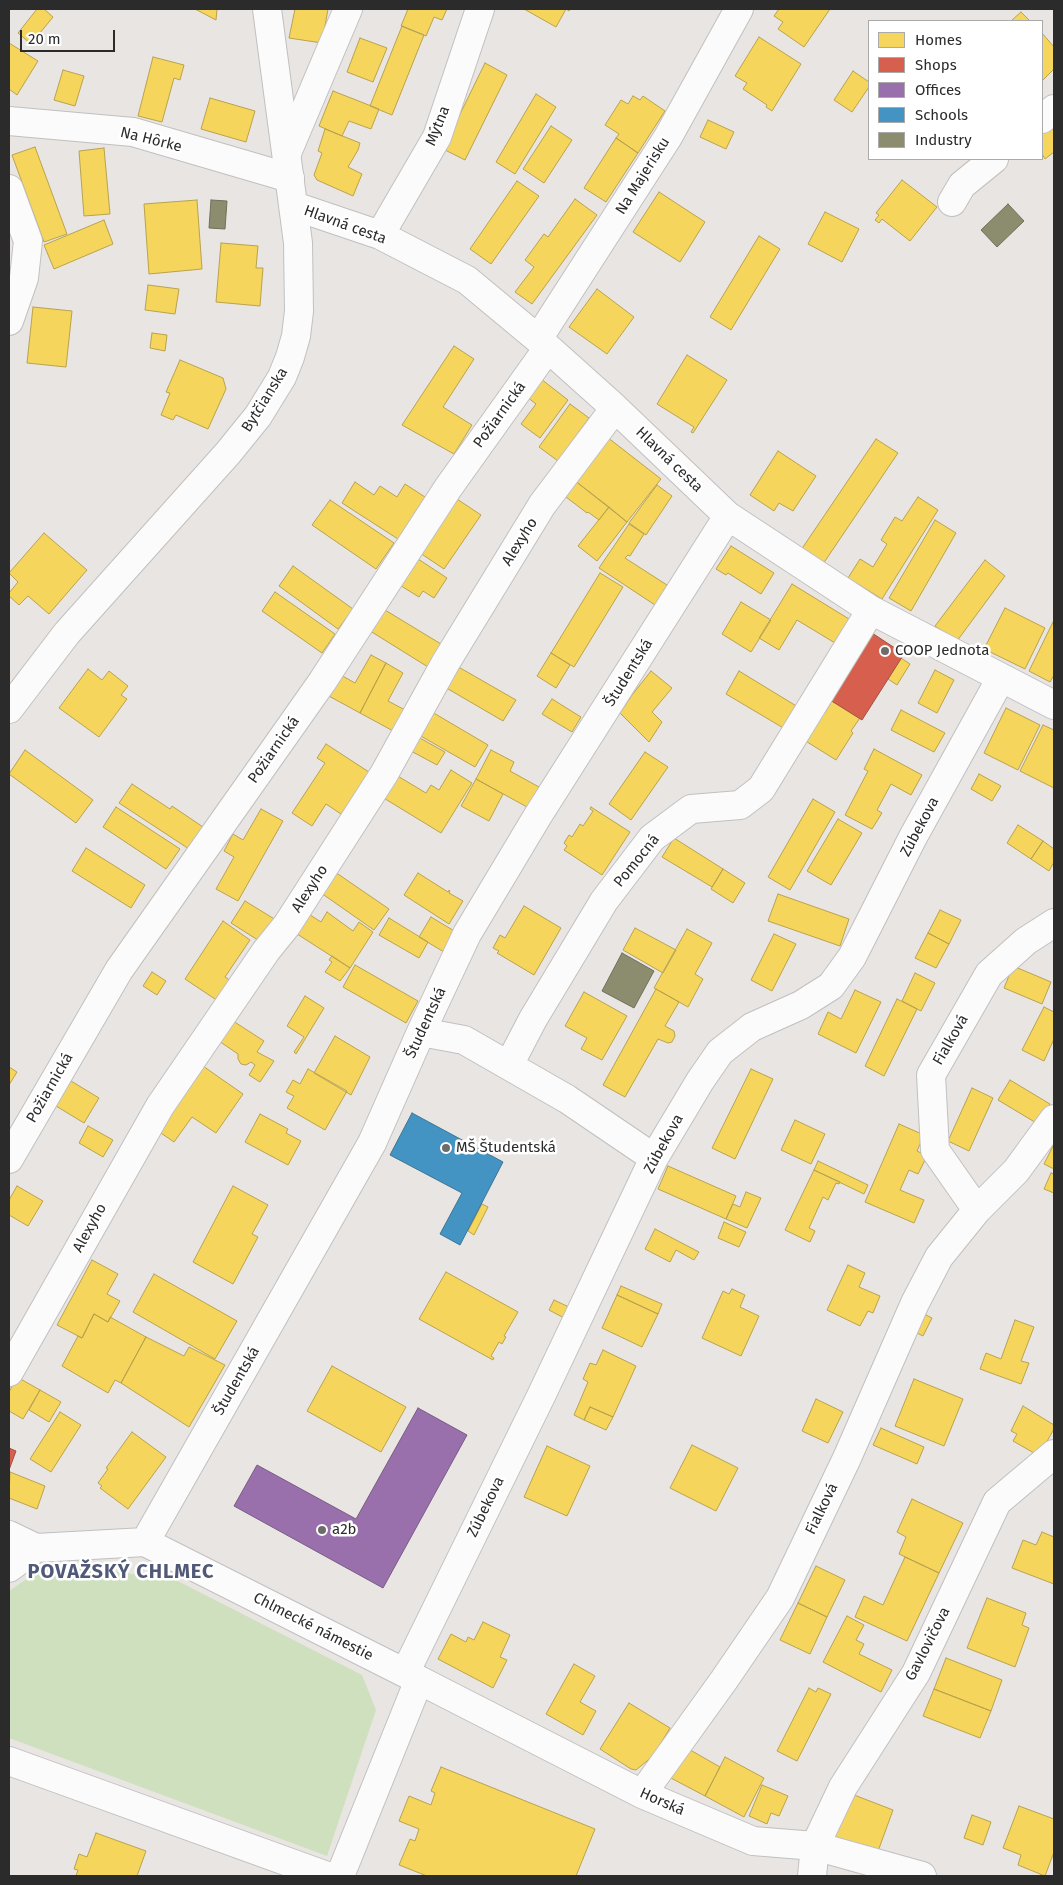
<!DOCTYPE html>
<meta charset="utf-8">
<style>
body{margin:0}
#map{position:relative;width:1063px;height:1885px;overflow:hidden;background:#e8e5e2;font-family:"Fira Sans",sans-serif}
canvas{display:block}
.frame{position:absolute;inset:0;border:10px solid #2b2b2b;pointer-events:none}
.legend{position:absolute;left:868px;top:20px;width:175px;height:140px;box-sizing:border-box;background:#fff;border:1px solid #aaa;margin:0;padding:6px 9px;list-style:none;font-size:15px;color:#2b2b2b}
.legend li{display:flex;align-items:center;gap:10px;height:25px}
.legend b{width:25px;border:1px solid #aaa}
.scale{position:absolute;left:20px;top:30px;width:95px;height:22px;box-sizing:border-box;border:2px solid #2b2b2b;border-top:0;padding-left:6px;font-size:15px;line-height:18px;white-space:nowrap;color:#2b2b2b;-webkit-text-stroke:4px #fff;paint-order:stroke}
</style>
<div id="map">
<canvas width="1063" height="1885"></canvas>
<div class="frame"></div>
<ul class="legend">
<li><b style="height:14px;background:#f6d55c"></b>Homes</li>
<li><b style="height:14px;background:#d6604d"></b>Shops</li>
<li><b style="height:14px;background:#9970ab"></b>Offices</li>
<li><b style="height:14px;background:#4393c3"></b>Schools</li>
<li><b style="height:14px;background:#8c8c6e"></b>Industry</li>
</ul>
<div class="scale">20 m</div>
</div>
<script>
const ctx = document.querySelector('canvas').getContext('2d');
ctx.lineJoin = 'round';
function fillPath(path, color) { ctx.fillStyle = color; ctx.fill(path, 'evenodd'); }
const toPath = rows => new Path2D(rows.map(r => 'M' + r).join(''));
function trace(path, color, width, dash) { ctx.strokeStyle = color; ctx.lineWidth = width; ctx.lineCap = dash ? 'butt' : 'round'; ctx.setLineDash(dash || []); ctx.stroke(path); }
function drawText(font, color, halo, rows, align = 'center') {
  ctx.font = font + ' "Fira Sans",sans-serif'; ctx.lineWidth = 5; ctx.setLineDash([]); ctx.textBaseline = 'middle'; ctx.strokeStyle = halo; ctx.fillStyle = color; for (const [text, x, y, turn = 0] of rows) {
    ctx.save(); ctx.translate(x, y); ctx.rotate((+turn || 0) * Math.PI / 180); ctx.textAlign = isNaN(turn) ? turn : align; if (halo) ctx.strokeText(text, 0, 0); ctx.fillText(text, 0, 0); ctx.restore();
  }
}
fillPath(toPath([
 [50,1563,133,1574,164,1574,362,1675,376,1710,327,1856,9,1738,9,1591]
]), '#cee0be');
const homes = toPath([
 [37,9,44,9,53,17,31,44,18,33,37,9],
 [195,9,217,9,216,20,195,9],
 [295,9,328,9,322,43,289,38,295,9],
 [408,9,447,9,442,20,434,17,426,36,401,26,408,9],
 [524,9,570,9,569,11,566,9,556,27,524,9],
 [779,9,830,9,804,47,778,29,783,22,774,16,779,9],
 [1021,12,1030,21,1011,21,1021,12],
 [402,26,424,35,392,115,370,106,402,26],
 [1042,33,1054,47,1054,69,1042,81,1042,33],
 [759,37,801,64,772,111,766,107,767,105,743,89,747,83,735,76,759,37],
 [360,38,387,48,373,82,347,72,360,38],
 [9,43,38,61,17,95,9,89,9,43],
 [153,57,184,65,180,80,174,78,162,122,138,116,153,57],
 [485,63,507,75,465,160,443,149,485,63],
 [63,70,84,76,75,106,54,100,63,70],
 [853,71,869,82,869,87,852,112,834,100,853,71],
 [333,91,379,109,371,129,349,121,342,136,319,126,333,91],
 [536,94,556,107,515,174,496,162,536,94],
 [633,96,640,100,643,96,665,111,638,153,616,138,619,134,605,125,621,100,628,104,633,96],
 [210,98,255,111,246,142,201,129,210,98],
 [708,120,734,132,726,149,700,137,708,120],
 [1054,122,1054,152,1045,159,1042,154,1042,132,1054,122],
 [551,126,572,140,544,183,523,169,551,126],
 [325,129,360,143,358,150,348,167,362,174,353,196,317,180,314,175,322,153,318,151,325,129],
 [616,138,638,153,606,202,584,188,616,138],
 [35,147,67,234,44,242,12,155,35,147],
 [104,148,110,214,84,216,79,151,104,148],
 [902,180,937,207,910,241,882,219,879,223,875,220,879,215,876,213,902,180],
 [517,181,539,196,491,264,470,249,517,181],
 [659,192,705,222,680,262,633,232,659,192],
 [575,199,597,215,532,304,515,292,534,267,525,260,544,234,548,237,575,199],
 [197,200,202,269,149,274,144,204,197,200],
 [825,212,859,229,842,262,808,244,825,212],
 [104,220,113,244,54,269,44,245,104,220],
 [759,236,780,249,731,330,710,317,759,236],
 [221,243,258,246,256,268,263,268,260,306,216,302,221,243],
 [148,285,179,289,175,314,145,310,148,285],
 [597,289,634,317,607,354,569,327,597,289],
 [33,307,72,311,66,367,27,363,33,307],
 [152,333,167,335,165,351,150,348,152,333],
 [454,346,474,359,443,407,472,425,454,454,402,425,454,346],
 [687,355,727,380,693,433,691,432,694,427,657,404,687,355],
 [180,360,223,378,226,389,208,429,176,415,173,420,161,415,170,393,166,392,180,360],
 [541,379,568,400,540,438,521,424,536,404,527,397,541,379],
 [570,404,589,418,558,461,539,447,570,404],
 [607,437,661,479,627,522,574,480,607,437],
 [876,439,898,453,823,564,801,550,876,439],
 [778,451,816,476,793,511,779,503,774,511,750,495,778,451],
 [574,480,609,507,599,520,588,512,587,513,562,494,574,480],
 [355,482,374,495,380,486,397,497,405,484,425,497,398,539,342,503,355,482],
 [657,485,672,496,646,535,629,523,657,485],
 [918,497,938,510,882,599,848,578,860,559,873,567,887,544,881,540,895,517,902,521,918,497],
 [457,499,481,515,444,569,420,553,457,499],
 [330,500,394,543,376,569,312,525,330,500],
 [609,507,627,522,597,561,578,546,609,507],
 [935,520,956,533,911,611,889,598,935,520],
 [629,524,644,534,630,556,628,555,625,558,667,585,655,605,599,568,629,524],
 [44,533,87,570,49,614,28,596,19,605,9,596,9,593,18,582,9,573,44,533],
 [731,546,774,573,761,594,728,573,726,575,716,569,731,546],
 [415,557,447,578,434,598,423,591,419,597,398,584,415,557],
 [985,560,1005,576,957,641,935,626,985,560],
 [293,566,353,609,338,629,279,586,293,566],
 [600,573,623,587,574,667,551,653,600,573],
 [792,584,849,619,835,643,797,620,779,650,759,638,792,584],
 [275,592,335,634,322,653,262,611,275,592],
 [741,602,771,620,751,652,722,634,741,602],
 [380,607,441,644,428,667,367,629,380,607],
 [1005,608,1045,628,1025,669,984,649,1005,608],
 [1054,620,1054,675,1050,682,1029,671,1054,620],
 [551,653,570,665,556,688,537,676,551,653],
 [371,655,386,663,360,713,327,695,339,674,355,683,371,655],
 [901,658,910,664,897,685,888,679,901,658],
 [386,663,403,673,388,701,407,711,395,732,360,713,386,663],
 [455,665,516,700,503,721,443,686,455,665],
 [88,669,102,680,109,671,128,686,121,695,127,699,99,737,59,708,88,669],
 [935,670,954,680,937,713,918,703,935,670],
 [651,671,672,688,652,712,662,722,649,742,620,713,632,695,651,671],
 [739,671,798,707,785,729,726,694,739,671],
 [552,699,581,717,572,732,542,714,552,699],
 [832,701,860,718,851,731,853,733,836,760,804,740,822,713,824,714,832,701],
 [1006,708,1040,725,1018,770,984,753,1006,708],
 [901,710,945,733,934,752,891,730,901,710],
 [432,712,488,745,475,767,419,735,432,712],
 [1043,725,1054,730,1054,788,1020,771,1043,725],
 [418,737,445,752,437,765,411,751,418,737],
 [326,744,372,774,344,816,326,804,312,826,292,813,325,763,317,758,326,744],
 [874,749,922,775,911,795,891,784,877,810,882,813,872,829,845,815,868,771,864,769,874,749],
 [25,750,93,800,76,823,9,774,25,750],
 [491,750,514,762,510,771,539,787,527,807,476,779,491,750],
 [645,752,668,767,631,820,609,804,645,752],
 [451,770,472,783,441,833,382,797,396,775,426,793,431,785,439,790,451,770],
 [979,774,1001,786,992,801,971,789,979,774],
 [476,779,503,794,489,821,461,806,476,779],
 [132,784,170,809,172,806,203,827,189,849,119,803,132,784],
 [813,799,835,812,790,890,768,877,813,799],
 [116,807,180,849,166,869,103,827,116,807],
 [591,807,630,832,602,875,564,850,567,846,564,843,569,835,572,837,580,824,583,826,593,811,590,809,591,807],
 [261,809,283,821,238,901,216,889,234,857,224,851,233,834,243,840,261,809],
 [838,819,862,833,831,885,807,871,838,819],
 [1018,825,1043,841,1031,859,1007,843,1018,825],
 [674,838,723,869,712,887,662,857,674,838],
 [1043,841,1054,849,1054,862,1049,871,1031,859,1043,841],
 [86,848,145,885,131,908,72,871,86,848],
 [723,869,745,883,733,903,711,889,723,869],
 [335,872,389,909,374,930,321,893,335,872],
 [418,873,448,892,449,890,450,891,449,893,463,901,449,924,404,895,418,873],
 [778,894,849,919,840,946,768,921,778,894],
 [245,901,276,920,261,942,231,923,245,901],
 [524,906,561,928,534,975,497,953,499,951,493,948,500,935,505,938,524,906],
 [940,910,961,920,949,944,928,933,940,910],
 [327,912,353,931,359,922,373,932,350,968,294,932,307,913,321,922,327,912],
 [431,917,456,932,444,952,419,937,431,917],
 [389,918,428,942,419,958,379,935,389,918],
 [223,921,250,940,225,977,231,981,218,1001,185,979,223,921],
 [635,928,676,950,663,973,623,950,635,928],
 [687,929,712,943,695,974,703,979,688,1007,654,988,687,929],
 [928,933,949,944,936,968,915,958,928,933],
 [774,934,796,944,772,991,751,980,774,934],
 [332,956,350,968,340,981,325,972,332,962,329,960,332,956],
 [355,965,418,1001,406,1023,343,987,355,965],
 [1013,966,1051,982,1042,1004,1004,988,1013,966],
 [152,972,166,981,157,995,143,986,152,972],
 [915,973,935,983,921,1011,902,1001,915,973],
 [656,989,679,1002,665,1026,674,1031,675,1036,672,1042,668,1043,658,1039,625,1097,603,1085,656,989],
 [855,990,881,1002,856,1053,818,1034,828,1012,841,1019,855,990],
 [584,992,627,1016,602,1060,581,1049,587,1038,565,1026,584,992],
 [305,996,324,1008,296,1054,294,1052,304,1037,287,1026,305,996],
 [897,999,917,1009,884,1076,865,1066,897,999],
 [1044,1007,1054,1012,1054,1039,1044,1061,1022,1050,1044,1007],
 [230,1019,264,1041,257,1052,274,1061,260,1082,249,1075,255,1065,251,1062,246,1065,241,1064,238,1059,238,1054,216,1039,230,1019],
 [335,1036,370,1057,351,1095,314,1073,335,1036],
 [200,1064,243,1094,216,1133,192,1117,174,1142,155,1129,200,1064],
 [9,1067,17,1072,9,1085,9,1067],
 [308,1069,347,1091,325,1130,287,1108,294,1096,286,1092,293,1080,300,1084,308,1069],
 [751,1069,773,1079,735,1159,712,1148,751,1069],
 [1010,1080,1050,1104,1038,1124,998,1100,1010,1080],
 [71,1081,99,1098,84,1123,56,1106,71,1081],
 [972,1088,993,1098,969,1151,948,1141,972,1088],
 [260,1114,288,1129,286,1133,301,1141,288,1165,245,1142,260,1114],
 [795,1120,825,1134,811,1164,781,1150,795,1120],
 [899,1124,924,1135,917,1151,927,1156,918,1174,909,1170,900,1190,924,1200,914,1223,865,1202,899,1124],
 [88,1126,113,1140,103,1157,79,1143,88,1126],
 [1054,1144,1054,1169,1044,1164,1054,1144],
 [818,1161,868,1185,864,1194,814,1170,818,1161],
 [668,1166,736,1196,726,1219,658,1189,668,1166],
 [814,1170,840,1182,839,1184,836,1183,828,1200,823,1197,809,1228,815,1231,810,1242,785,1230,814,1170],
 [1051,1173,1054,1174,1054,1193,1044,1189,1051,1173],
 [17,1186,43,1201,28,1226,9,1215,9,1200,17,1186],
 [233,1186,268,1205,252,1234,258,1237,233,1284,193,1262,233,1186],
 [746,1192,761,1198,747,1228,726,1219,733,1204,740,1207,746,1192],
 [482,1204,488,1207,474,1235,468,1231,482,1204],
 [724,1222,746,1232,739,1247,718,1238,724,1222],
 [655,1229,699,1252,694,1260,676,1250,670,1262,645,1249,655,1229],
 [92,1260,118,1274,107,1294,120,1301,108,1322,94,1314,82,1338,57,1325,92,1260],
 [848,1265,865,1273,859,1287,880,1296,873,1313,868,1311,860,1326,827,1310,848,1265],
 [446,1272,518,1312,504,1336,506,1337,502,1344,499,1342,491,1356,494,1358,493,1360,419,1319,446,1272],
 [154,1274,237,1321,215,1359,133,1312,154,1274],
 [621,1286,662,1304,658,1314,617,1295,621,1286],
 [732,1289,745,1295,740,1307,759,1316,741,1356,702,1338,723,1291,729,1294,732,1289],
 [617,1295,658,1314,642,1347,602,1328,617,1295],
 [554,1300,571,1308,566,1319,549,1310,554,1300],
 [94,1314,108,1322,110,1317,146,1337,121,1383,115,1380,108,1393,62,1366,78,1336,82,1338,94,1314],
 [924,1314,932,1318,923,1336,915,1332,924,1314],
 [1015,1320,1034,1327,1021,1361,1029,1363,1021,1384,980,1369,986,1353,1001,1359,1015,1320],
 [146,1337,184,1356,189,1347,225,1365,189,1427,121,1383,146,1337],
 [603,1350,636,1366,613,1417,590,1407,584,1420,574,1415,588,1382,583,1379,590,1363,596,1365,603,1350],
 [332,1366,406,1407,381,1452,307,1411,332,1366],
 [17,1377,40,1390,23,1419,9,1411,9,1392,17,1377],
 [914,1379,963,1399,944,1446,895,1426,914,1379],
 [40,1390,61,1402,49,1422,29,1410,40,1390],
 [816,1399,843,1412,828,1443,802,1431,816,1399],
 [1023,1406,1054,1425,1054,1429,1046,1443,1034,1453,1013,1441,1017,1434,1011,1431,1023,1406],
 [590,1407,613,1417,606,1430,584,1420,590,1407],
 [60,1412,81,1425,51,1472,30,1459,60,1412],
 [881,1428,924,1447,917,1464,873,1445,881,1428],
 [132,1432,166,1457,128,1509,100,1488,102,1486,98,1483,108,1469,106,1468,132,1432],
 [692,1445,738,1468,716,1511,670,1488,692,1445],
 [547,1446,590,1466,567,1516,524,1497,547,1446],
 [10,1472,45,1486,37,1509,9,1498,10,1472],
 [912,1499,963,1523,939,1573,899,1554,906,1537,897,1532,912,1499],
 [1042,1532,1054,1537,1054,1584,1012,1568,1023,1540,1036,1545,1042,1532],
 [905,1557,939,1573,907,1641,855,1617,864,1596,883,1605,905,1557],
 [816,1566,845,1580,827,1617,798,1603,816,1566],
 [987,1598,1026,1613,1022,1625,1029,1628,1015,1667,967,1648,987,1598],
 [798,1603,827,1617,810,1654,780,1640,798,1603],
 [847,1616,864,1625,856,1640,864,1644,859,1654,892,1670,881,1692,823,1662,847,1616],
 [483,1622,510,1635,500,1657,507,1660,493,1688,438,1659,451,1634,466,1642,468,1637,474,1640,483,1622],
 [946,1658,1002,1680,991,1711,934,1689,946,1658],
 [574,1664,595,1676,580,1702,596,1711,583,1735,546,1714,574,1664],
 [809,1688,816,1692,818,1688,831,1694,797,1761,777,1751,809,1688],
 [934,1689,991,1711,980,1738,923,1716,934,1689],
 [629,1703,670,1728,653,1756,636,1770,631,1769,600,1749,629,1703],
 [685,1747,720,1767,705,1796,669,1777,685,1747],
 [725,1757,764,1778,744,1817,705,1796,725,1757],
 [441,1767,595,1829,576,1876,427,1876,399,1865,410,1839,415,1841,419,1829,399,1821,409,1796,431,1805,435,1793,431,1791,441,1767],
 [762,1785,788,1796,779,1816,771,1813,767,1824,749,1816,762,1785],
 [849,1793,893,1810,877,1854,833,1837,849,1793],
 [1019,1806,1054,1819,1054,1852,1045,1876,1018,1865,1021,1855,1003,1848,1019,1806],
 [972,1815,991,1822,983,1845,964,1838,972,1815],
 [96,1833,146,1851,137,1876,76,1876,78,1870,74,1869,79,1854,87,1857,96,1833]
]);
fillPath(homes, '#f6d55c');
trace(homes, '#b9a24d', 1);
const shops = toPath([
 [872,633,904,654,862,720,830,700,872,633],
 [9,1448,16,1451,9,1470,9,1448]
]);
fillPath(shops, '#d6604d');
trace(shops, '#a35043', 1);
const offices = toPath([
 [418,1408,467,1435,383,1588,234,1506,257,1465,356,1519,418,1408]
]);
fillPath(offices, '#9970ab');
trace(offices, '#785b85', 1);
const schools = toPath([
 [412,1113,503,1162,460,1245,440,1234,462,1193,390,1155,412,1113]
]);
fillPath(schools, '#4393c3');
trace(schools, '#3c7495', 1);
const industry = toPath([
 [211,200,227,201,225,229,209,228,211,200],
 [1008,204,1024,221,997,247,981,230,1008,204],
 [622,953,654,971,634,1008,602,991,622,953]
]);
fillPath(industry, '#8c8c6e');
trace(industry, '#6f6f5a', 1);
const street = toPath([
 [1042,119,1054,109],
 [9,121,133,132,290,178],
 [287,153,348,9],
 [9,189,28,241,24,278,9,321],
 [952,202,962,185,994,159],
 [294,206,380,235,467,280,538,339,615,408,728,516,871,610,1054,705],
 [380,235,437,137,480,9],
 [538,339,668,137,739,9],
 [421,1032,464,1040,567,1099,654,1158],
 [509,1065,533,1019,604,901,652,838,691,809,740,805,761,789,871,610],
 [9,1159,119,970,322,682,448,488,548,348],
 [977,1210,1016,1171,1054,1119],
 [9,1372,160,1106,266,951,287,925,384,774,446,662,542,505,615,408],
 [9,1535,36,1548],
 [145,1542,372,1143,421,1032,467,934,537,817,728,516],
 [9,1568,36,1548,145,1542,419,1680,340,1876],
 [405,1673,541,1396,654,1158,700,1081,720,1052,752,1027,801,1005,831,986,852,957,913,837,1001,678],
 [419,1680,642,1794,753,1841,815,1846,922,1876],
 [9,1761,327,1876],
 [642,1794,724,1680,780,1598,847,1458,915,1303,939,1257,977,1210,935,1150,931,1075,989,974,1026,941,1054,923],
 [812,1876,815,1846,843,1787,916,1673,997,1502,1054,1454]
]);
const secondary = toPath([
 [9,709,67,633,228,453,258,416,282,377,290,357,296,336,299,311,298,243,267,9]
]);
trace(street, '#c1c0c0', 30);
trace(secondary, '#c1c0c0', 30);
trace(street, '#fcfbfb', 28);
trace(secondary, '#fcfbfb', 28);
for (const [x, y, r, color] of [
 [885,651,5,"#6d6c6b"],
 [446,1148,5,"#6d6c6b"],
 [322,1530,5,"#6d6c6b"]
]) { const dot = new Path2D(); dot.arc(x, y, r, 0, 2 * Math.PI); ctx.fillStyle = color; ctx.fill(dot); trace(dot, '#fff', 2); }
drawText('15px', '#2b2b2b', '#fff', [
 ["Mýtna",438,126,-68],
 ["Na Hôrke",151,140,14],
 ["Na Majerisku",643,176,-58],
 ["Hlavná cesta",345,225,20],
 ["Bytčianska",265,400,-58],
 ["Požiarnická",500,415,-54],
 ["Hlavná cesta",669,460,44],
 ["Alexyho",520,542,-58],
 ["Študentská",629,673,-58],
 ["Požiarnická",274,750,-55],
 ["Zúbekova",920,827,-62],
 ["Pomocná",637,861,-51],
 ["Alexyho",310,889,-57],
 ["Študentská",426,1023,-65],
 ["Fialková",951,1040,-60],
 ["Požiarnická",50,1088,-60],
 ["Zúbekova",664,1144,-61],
 ["Alexyho",90,1228,-61],
 ["Študentská",237,1381,-60],
 ["Zúbekova",486,1507,-64],
 ["Fialková",822,1509,-64],
 ["Chlmecké námestie",313,1627,27],
 ["Gavlovičova",928,1644,-63],
 ["Horská",662,1802,24]
]);
drawText('15px', '#2b2b2b', '#fff', [
 ["COOP Jednota",895,651],
 ["MŠ Študentská",456,1148],
 ["a2b",332,1530]
], 'left');
ctx.letterSpacing = '1px';
drawText('bold 20px', '#505977', '#fff', [
 ["POVAŽSKÝ CHLMEC",121,1572]
]);
ctx.letterSpacing = '0px';
</script>
